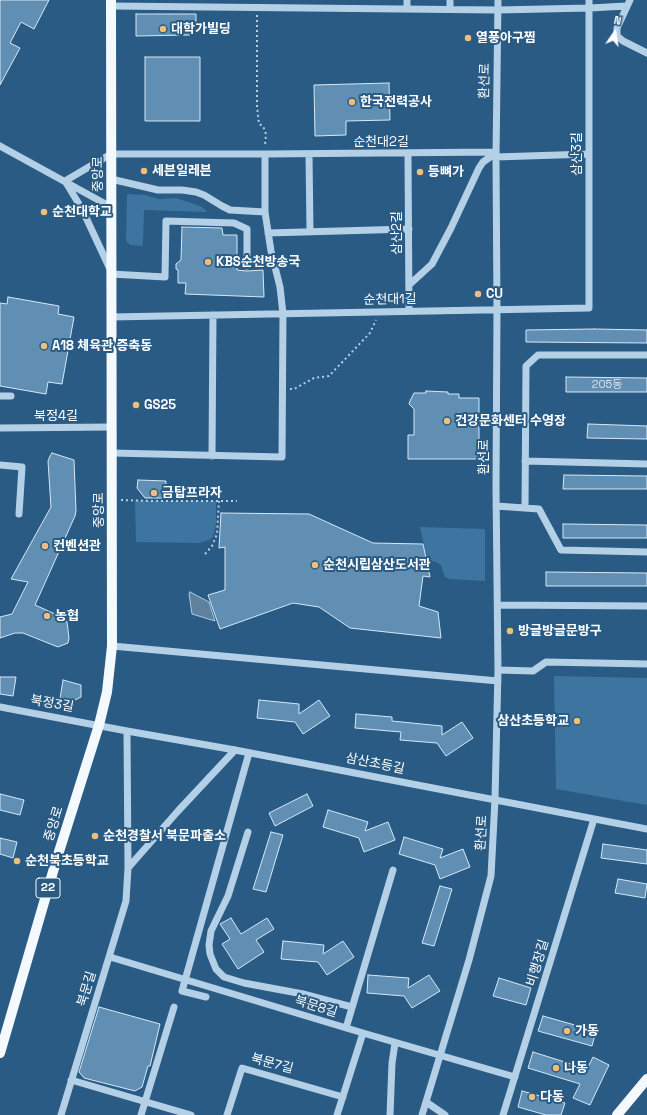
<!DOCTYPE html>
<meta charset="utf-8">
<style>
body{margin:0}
#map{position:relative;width:647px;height:1115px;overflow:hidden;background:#295b84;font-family:"Space Grotesk",sans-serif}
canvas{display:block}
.north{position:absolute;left:595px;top:12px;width:40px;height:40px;-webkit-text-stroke:3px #295b84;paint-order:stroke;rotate:13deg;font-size:11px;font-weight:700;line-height:16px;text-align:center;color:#fff}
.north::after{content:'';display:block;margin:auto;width:14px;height:18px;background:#fff;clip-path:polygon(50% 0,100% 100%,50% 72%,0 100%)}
</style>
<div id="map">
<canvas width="647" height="1115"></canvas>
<div class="north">N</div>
</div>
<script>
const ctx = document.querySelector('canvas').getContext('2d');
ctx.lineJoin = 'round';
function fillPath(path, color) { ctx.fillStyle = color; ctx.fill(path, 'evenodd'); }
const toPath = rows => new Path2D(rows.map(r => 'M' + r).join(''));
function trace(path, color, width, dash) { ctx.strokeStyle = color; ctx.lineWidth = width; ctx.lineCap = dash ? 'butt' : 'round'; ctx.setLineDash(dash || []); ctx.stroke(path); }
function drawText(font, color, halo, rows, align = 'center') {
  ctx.font = font + ' "Space Grotesk","Noto Sans KR",sans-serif'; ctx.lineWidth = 4; ctx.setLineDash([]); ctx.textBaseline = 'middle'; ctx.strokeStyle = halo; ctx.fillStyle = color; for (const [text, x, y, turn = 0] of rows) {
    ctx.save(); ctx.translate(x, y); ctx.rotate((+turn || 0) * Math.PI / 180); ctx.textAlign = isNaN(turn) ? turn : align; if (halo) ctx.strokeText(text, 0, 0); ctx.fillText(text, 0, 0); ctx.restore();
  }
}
fillPath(toPath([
 [127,194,145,195,159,199,176,198,200,206,206,210,207,212,144,210,143,244,142,246,130,245,127,242,126,240],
 [135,500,151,501,216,501,216,524,213,537,209,540,199,543,136,542],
 [420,527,485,529,485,581,449,579,445,577,441,565,436,562,427,561],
 [554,676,647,678,647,805,556,789]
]), '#3e75a0');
const water = toPath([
 [190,592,209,602,215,621,192,614,189,594,190,592]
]);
fillPath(water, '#5f819d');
trace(water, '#a8cce7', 1);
const building = toPath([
 [0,0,49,0,34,29,21,22,10,43,20,48,0,85,0,0],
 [136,14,196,14,196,23,190,23,190,35,136,36,136,14],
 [145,57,200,57,200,121,145,121,145,57],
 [389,83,390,120,346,121,346,135,315,136,314,85,389,83],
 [182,227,222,228,223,235,237,235,237,270,247,271,263,270,264,297,185,294,186,283,178,283,178,270,176,269,176,264,181,260,182,227],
 [8,297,59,306,58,314,74,317,62,384,48,382,46,394,0,386,0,303,7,304,8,297],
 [594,329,647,330,647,343,526,342,526,330,594,329],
 [566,377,647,378,647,392,566,392,566,377],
 [426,391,448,392,448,394,459,394,459,398,479,398,479,459,408,459,408,435,414,435,414,409,409,404,410,401,414,393,426,393,426,391],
 [588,424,647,426,647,439,587,438,588,424],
 [52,453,74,460,76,511,75,516,35,605,64,618,67,622,69,638,68,643,58,647,23,633,15,633,0,638,0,617,12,614,28,582,11,579,51,507,48,461,50,456,52,453],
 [564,475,647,476,647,489,563,489,564,475],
 [138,480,166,481,166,498,145,498,137,488,138,480],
 [221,513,309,514,373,543,423,544,430,577,423,576,419,606,438,612,441,638,350,628,319,607,293,603,220,629,208,595,225,590,225,547,219,548,221,513],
 [563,524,647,525,647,538,563,538,563,524],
 [546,572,647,573,647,586,546,586,546,572],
 [0,677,16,677,13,696,0,694,0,677],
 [63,680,81,685,81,697,69,703,60,699,63,680],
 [259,700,299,704,299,714,319,700,330,716,303,734,295,722,257,718,259,700],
 [356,714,392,717,392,721,442,726,442,735,462,722,473,738,446,756,437,743,400,740,401,732,355,728,356,714],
 [0,794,24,800,20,815,0,810,0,794],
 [307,794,313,806,275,826,269,813,307,794],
 [328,810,368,822,365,831,388,822,395,840,364,852,359,838,323,827,328,810],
 [271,832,283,835,266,892,253,889,271,832],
 [404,837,443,849,440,858,463,849,470,867,440,879,435,865,399,854,404,837],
 [0,838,17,842,13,858,0,854,0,838],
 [603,844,647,850,647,864,601,858,603,844],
 [618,879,647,884,645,898,615,893,618,879],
 [440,886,452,889,434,946,422,943,440,886],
 [231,918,241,934,267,918,274,929,256,940,264,952,238,969,222,944,230,939,220,924,231,918],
 [283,941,324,945,323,954,343,941,354,957,327,975,318,962,281,959,283,941],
 [368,975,409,978,408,988,429,975,440,991,412,1008,404,996,367,993,368,975],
 [499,978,531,988,526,1005,493,996,499,978],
 [99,1007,160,1024,150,1066,148,1066,142,1087,135,1091,84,1078,79,1072,99,1007],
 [543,1016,596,1031,592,1046,538,1031,543,1016],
 [533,1052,587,1069,593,1057,609,1065,590,1105,573,1098,580,1084,528,1068,533,1052],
 [522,1091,565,1103,561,1115,546,1115,518,1107,522,1091]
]);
fillPath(building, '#618fb3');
trace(building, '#d6e8f6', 1);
trace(toPath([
 [257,15,257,106,259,124,263,126,266,134,265,145],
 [290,389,294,389,314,378,329,376,370,333,376,320],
 [121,500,151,501,237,501],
 [205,554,212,546,217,534,219,501]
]), '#b3d0e7', 2, [2, 3]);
trace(toPath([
 [630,0,617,28,617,36,623,41,647,53],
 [111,6,498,10,590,8,626,6],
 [407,9,407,0],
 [450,9,450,0],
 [0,146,111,207],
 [309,154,310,231],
 [408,154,409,311],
 [496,157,589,154],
 [111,179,158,190,182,190,196,192,204,195,222,206,230,210,265,212],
 [268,233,409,229],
 [110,269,82,209,65,181,111,154,265,154,496,152],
 [111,274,165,277,166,221,234,223,247,229,247,266],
 [409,285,432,264,451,228,479,168,483,162,496,153],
 [111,317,589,308,589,0],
 [0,396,11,396],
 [0,428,112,427],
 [112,453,282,457,283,314,280,287,271,251,265,212,265,154],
 [212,456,213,315],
 [525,461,647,464],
 [0,465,22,467,19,514],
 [496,506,539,509,561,550,647,552],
 [525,508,526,366,538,355,647,355],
 [498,605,647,606],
 [112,646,498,681],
 [498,670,533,671,546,662,647,664],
 [0,707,127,731,235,750,647,829],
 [248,832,228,896,211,931,209,945,210,954,216,969,224,977,244,983,303,994,352,1007],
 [128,868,178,811,235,750],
 [110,957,363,1033,515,1077],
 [206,997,182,991,249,753],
 [346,1028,393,870],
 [71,1080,191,1115],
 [426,1102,445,1115],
 [61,1115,126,901,128,868,127,731],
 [141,1115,174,1007],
 [227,1115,242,1068,343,1097],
 [337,1115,363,1033],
 [390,1115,392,1063,395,1043],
 [422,1115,469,960,491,876,495,799,498,670,496,488,497,310,496,157,498,0],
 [503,1115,594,819]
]), '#b3d0e7', 7);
trace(toPath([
 [0,1053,57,858,99,725,107,692,112,646,111,0],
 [617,1115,647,1079]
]), '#f4f9fe', 10);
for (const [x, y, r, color] of [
 [163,29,4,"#eebf7a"],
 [468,38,4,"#eebf7a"],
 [352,102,4,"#eebf7a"],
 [144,171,4,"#eebf7a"],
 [420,172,4,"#eebf7a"],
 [44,212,4,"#eebf7a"],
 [208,262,4,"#eebf7a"],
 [478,294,4,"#eebf7a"],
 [44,346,4,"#eebf7a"],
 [136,405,4,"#eebf7a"],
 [447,421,4,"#eebf7a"],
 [154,493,4,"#eebf7a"],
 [45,546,4,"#eebf7a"],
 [315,565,4,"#eebf7a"],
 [47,616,4,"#eebf7a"],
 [510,631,4,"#eebf7a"],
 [577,721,4,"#eebf7a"],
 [95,836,4,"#eebf7a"],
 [17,861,4,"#eebf7a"],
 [567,1031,4,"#eebf7a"],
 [556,1068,4,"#eebf7a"],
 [532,1097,4,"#eebf7a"]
]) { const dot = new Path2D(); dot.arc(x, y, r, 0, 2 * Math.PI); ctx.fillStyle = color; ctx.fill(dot); trace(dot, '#295b84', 1.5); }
drawText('11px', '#d8e3ec', null, [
 ["205동",607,385]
]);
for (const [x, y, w] of [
 [48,888,24]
]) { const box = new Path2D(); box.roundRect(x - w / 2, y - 10, w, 20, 3); ctx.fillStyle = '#295b84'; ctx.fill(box); trace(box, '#fff', 1); }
drawText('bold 12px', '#fff', null, [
 ["22",48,888]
]);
drawText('bold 13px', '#fff', '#295b84', [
 ["대학가빌딩",171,29],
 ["열풍아구찜",476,38],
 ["한국전력공사",360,102],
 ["세븐일레븐",152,171],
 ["등뼈가",428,172],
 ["순천대학교",52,212],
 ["KBS순천방송국",216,262],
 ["CU",486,294],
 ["A18 체육관 증축동",52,346],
 ["GS25",144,405],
 ["건강문화센터 수영장",455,421],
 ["금탑프라자",162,493],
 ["컨벤션관",53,546],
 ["순천시립삼산도서관",323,565],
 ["농협",55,616],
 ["방글방글문방구",518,631],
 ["삼산초등학교",569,721,"right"],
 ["순천경찰서 북문파출소",103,836],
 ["순천북초등학교",25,861],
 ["가동",575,1031],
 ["나동",564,1068],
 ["다동",540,1097]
], 'left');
drawText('13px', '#fff', '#295b84', [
 ["환선로",485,81,-89],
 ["순천대2길",381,142],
 ["삼산3길",577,154,-90],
 ["중앙로",98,174,-90],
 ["삼산2길",397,233,-90],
 ["순천대1길",390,300,-1],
 ["북정4길",56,416],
 ["환선로",484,457,-90],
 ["중앙로",99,510,-90],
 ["북정3길",52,704,10],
 ["삼산초등길",375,764,11],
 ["중앙로",54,824,-73],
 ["환선로",482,833,-87],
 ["비행장길",538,963,-73],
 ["북문길",87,989,-73],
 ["북문8길",316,1007,17],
 ["북문7길",272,1064,15]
]);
</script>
